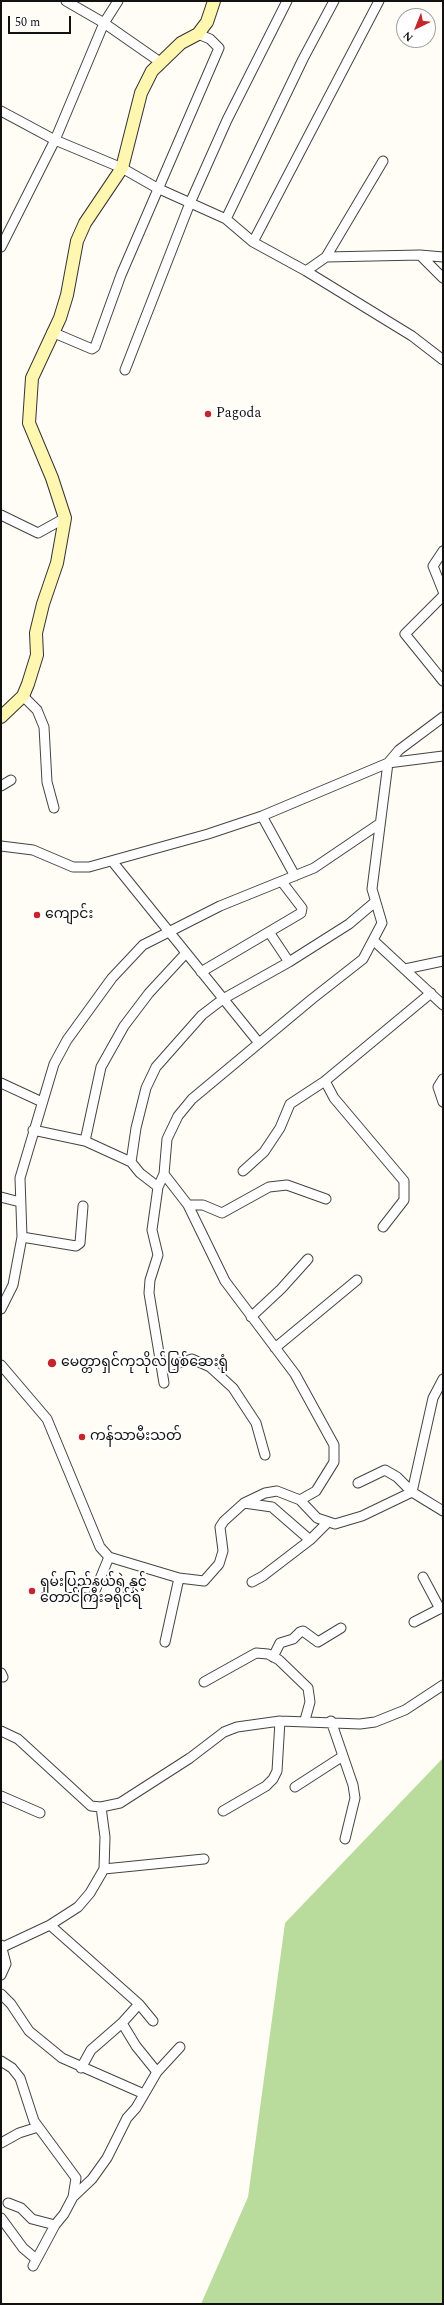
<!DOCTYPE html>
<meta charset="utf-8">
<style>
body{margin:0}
#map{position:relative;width:444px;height:2305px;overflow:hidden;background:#fffdf5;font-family:Spectral,serif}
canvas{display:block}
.frame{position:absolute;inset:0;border:2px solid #111;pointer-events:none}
.north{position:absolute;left:396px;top:8px;width:40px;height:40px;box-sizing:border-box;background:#fff;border:1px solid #a0a0a0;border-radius:50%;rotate:223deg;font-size:11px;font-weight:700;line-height:16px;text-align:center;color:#111}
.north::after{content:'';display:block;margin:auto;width:14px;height:18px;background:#c4262e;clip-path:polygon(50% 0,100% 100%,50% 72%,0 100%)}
.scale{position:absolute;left:8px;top:16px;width:63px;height:18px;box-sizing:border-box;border:2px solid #111;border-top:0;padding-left:5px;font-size:12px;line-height:14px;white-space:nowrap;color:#111;-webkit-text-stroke:3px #fff;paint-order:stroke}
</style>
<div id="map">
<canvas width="444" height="2305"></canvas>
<div class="frame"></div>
<div class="north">N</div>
<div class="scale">50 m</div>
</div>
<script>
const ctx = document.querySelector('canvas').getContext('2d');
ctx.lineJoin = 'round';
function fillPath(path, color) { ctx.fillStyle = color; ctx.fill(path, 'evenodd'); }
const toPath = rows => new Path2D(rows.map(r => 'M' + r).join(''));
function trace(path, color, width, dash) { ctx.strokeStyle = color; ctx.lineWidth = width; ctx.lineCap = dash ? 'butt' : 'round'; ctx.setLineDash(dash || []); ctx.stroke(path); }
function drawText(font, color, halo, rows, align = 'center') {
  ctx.font = font + ' Spectral,"Noto Sans Myanmar",serif'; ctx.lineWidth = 4; ctx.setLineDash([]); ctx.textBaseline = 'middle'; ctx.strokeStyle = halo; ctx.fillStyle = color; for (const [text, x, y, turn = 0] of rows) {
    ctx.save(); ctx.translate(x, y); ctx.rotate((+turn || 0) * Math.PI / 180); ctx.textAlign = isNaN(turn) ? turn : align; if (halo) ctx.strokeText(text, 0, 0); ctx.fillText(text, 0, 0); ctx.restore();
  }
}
fillPath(toPath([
 [443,1758,443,2304,201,2304,248,2197,285,1923]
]), '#b9dc9c');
const street = toPath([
 [66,1,104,23,160,62],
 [1,111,55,140,122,168,157,188,226,219,253,242,306,271,412,336,443,360],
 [226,219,303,59,334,1],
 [253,242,379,1],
 [1,247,55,140,104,23,118,1],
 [420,255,443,278],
 [326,257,383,161],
 [306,271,326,257,420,255,443,257],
 [52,332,92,349,95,347,121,275,219,48,210,39,198,34],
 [125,370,190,203,227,120,287,1],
 [1,515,38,533,65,518],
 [443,551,433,566,443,591],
 [443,596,405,634,443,681],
 [23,696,37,710,44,727,47,782,54,808],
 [1,786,11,780],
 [262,816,295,876],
 [1,846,33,850,73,867,89,867,208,834,262,816,388,763,443,756],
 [112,861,259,1043],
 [269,932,289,962],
 [373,940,443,1005],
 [405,969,443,961],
 [201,972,301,913,302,908,282,882],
 [443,1079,438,1087,443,1102],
 [1,1083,42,1102],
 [33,1130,85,1141,131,1162,140,1173,158,1187],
 [85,1141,101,1067,124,1026,149,993,186,953],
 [131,1162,136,1128,146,1088,156,1067,202,1015,223,999,289,962,349,924,375,902],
 [243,1171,264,1152,280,1128,290,1104,325,1081],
 [164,1174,188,1205,225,1281,295,1374,334,1445,334,1462,316,1491,300,1500],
 [1,1197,20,1202],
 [188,1205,203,1205,222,1213,269,1187,287,1185,326,1199],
 [383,1227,404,1200,404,1181,334,1098,325,1081,431,993],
 [22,1237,76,1246,80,1243,83,1206],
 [1,1309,13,1285,22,1237,20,1178,54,1064,67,1040,112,978,143,945,220,906,314,868,379,824],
 [251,1317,281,1289,308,1259],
 [275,1348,357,1280],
 [1,1365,47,1419,100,1547,109,1557,179,1578,204,1581,219,1564,223,1551,220,1527,224,1521,244,1503,265,1493,277,1491,300,1500,317,1518,335,1524,362,1516,412,1492,443,1511],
 [163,1368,192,1359,210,1367,233,1388,256,1423,265,1455],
 [164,1383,149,1293,150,1280,158,1255,152,1230,158,1187,164,1174,167,1139,178,1116,192,1099,312,999,363,959,382,923,372,889,388,763,399,750,443,717],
 [358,1483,385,1470,397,1477,412,1492,433,1398,443,1379],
 [244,1503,272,1507,310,1540],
 [423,1577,440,1609],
 [252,1582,263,1576,310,1540,328,1522],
 [90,1595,95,1591,109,1557],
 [414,1622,443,1607],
 [165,1642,179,1578],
 [273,1657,280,1643,293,1639,300,1632,303,1631,318,1642,341,1628],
 [1,1673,3,1677],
 [204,1682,256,1653,268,1654,279,1660,308,1688,310,1702,305,1720],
 [331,1721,353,1785,355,1798,345,1839],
 [1,1731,18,1739,91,1806,101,1807,120,1803,190,1758,224,1732,237,1727,280,1721,360,1724,375,1722,405,1710,443,1685],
 [295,1787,343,1756],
 [1,1796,40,1813],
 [101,1807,105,1837,104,1869],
 [223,1811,266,1786,273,1779,277,1771,280,1721],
 [50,1925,139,2004,153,2021],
 [1,1945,6,1964,1,1975],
 [3,1947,50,1925,78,1907,90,1893,104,1869,204,1859],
 [1,1994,11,2004,29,2031,62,2058,144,2094],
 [1,2061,12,2068,20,2078,34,2121,76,2178,73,2197,64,2214,55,2225,33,2266],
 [81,2068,91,2050,122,2023,139,2004],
 [157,2072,180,2047],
 [1,2143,19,2133,38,2127],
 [73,2197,92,2179,107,2158,127,2118,136,2108,157,2072,136,2046,122,2023],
 [8,2203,21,2208,32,2219,55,2225],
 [1,2218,23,2248,36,2259]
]);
const secondary = toPath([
 [1,717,23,696,28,684,37,655,36,633,43,604,57,563,65,518,52,478,29,423,32,378,60,318,67,295,77,241,85,223,122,168,141,93,152,71,181,43,198,34,207,22,214,1]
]);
trace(street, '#444', 11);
trace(secondary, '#333', 14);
trace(street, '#fff', 9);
trace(secondary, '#fff6b0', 12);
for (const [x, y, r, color] of [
 [208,414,4,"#c4262e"],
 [37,915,4,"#c4262e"],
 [52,1363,5,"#c4262e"],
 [82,1437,4,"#c4262e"],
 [32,1591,4,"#c4262e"]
]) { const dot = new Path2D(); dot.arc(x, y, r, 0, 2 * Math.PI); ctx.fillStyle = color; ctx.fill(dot); trace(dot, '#fff', 1.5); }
drawText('14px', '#111', '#fff', [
 ["Pagoda",216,414],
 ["ကျောင်း",45,915],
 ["မေတ္တာရှင်ကုသိုလ်ဖြစ်ဆေးရုံ",61,1363],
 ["ကန်သာမီးသတ်",90,1437],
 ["ရှမ်းပြည်နယ်ရဲ နှင့်",40,1583],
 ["တောင်ကြီးခရိုင်ရဲ",40,1599]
], 'left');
</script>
